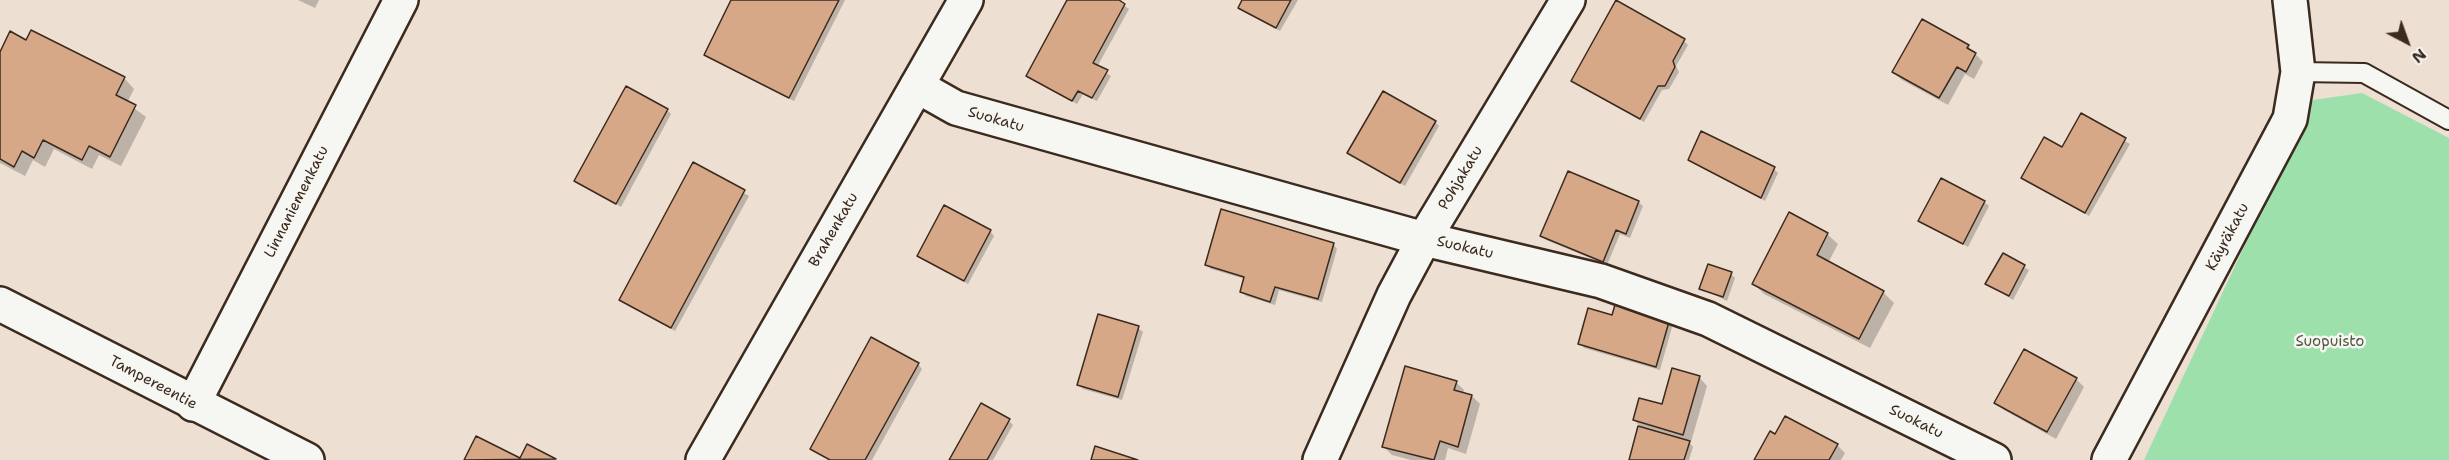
<!DOCTYPE html>
<meta charset="utf-8">
<style>
body{margin:0}
#map{position:relative;width:2449px;height:460px;overflow:hidden;background:#eddfd2;font-family:"Shantell Sans",sans-serif}
canvas{display:block}
.north{position:absolute;left:2377px;top:12px;width:60px;height:60px;-webkit-text-stroke:4px #f6f6f2;paint-order:stroke;rotate:139deg;font-size:16px;font-weight:700;line-height:24px;text-align:center;color:#3b2a1e}
.north::after{content:'';display:block;margin:auto;width:21px;height:27px;background:#3b2a1e;clip-path:polygon(50% 0,100% 100%,50% 72%,0 100%)}
</style>
<div id="map">
<canvas width="2449" height="460"></canvas>
<div class="north">N</div>
</div>
<script>
const ctx = document.querySelector('canvas').getContext('2d');
ctx.lineJoin = 'round';
function fillPath(path, color) { ctx.fillStyle = color; ctx.fill(path, 'evenodd'); }
const toPath = rows => new Path2D(rows.map(r => 'M' + r).join(''));
function trace(path, color, width, dash) { ctx.strokeStyle = color; ctx.lineWidth = width; ctx.lineCap = dash ? 'butt' : 'round'; ctx.setLineDash(dash || []); ctx.stroke(path); }
function drawText(font, color, halo, rows, align = 'center') {
  ctx.font = font + ' "Shantell Sans",sans-serif'; ctx.lineWidth = 5; ctx.setLineDash([]); ctx.textBaseline = 'middle'; ctx.strokeStyle = halo; ctx.fillStyle = color; for (const [text, x, y, turn = 0] of rows) {
    ctx.save(); ctx.translate(x, y); ctx.rotate((+turn || 0) * Math.PI / 180); ctx.textAlign = isNaN(turn) ? turn : align; if (halo) ctx.strokeText(text, 0, 0); ctx.fillText(text, 0, 0); ctx.restore();
  }
}
fillPath(toPath([
 [2362,93,2449,138,2449,460,2144,460,2313,100]
]), '#9de0ac');
fillPath(toPath([
 [298,0,319,0,315,8],
 [733,0,845,0,794,101,705,55],
 [1069,0,1116,0,1129,9,1097,67,1111,76,1097,101,1083,94,1077,104,1028,76],
 [1244,0,1298,0,1280,31,1244,12,1240,7],
 [1684,41,1688,45,1676,66,1679,72,1669,89,1662,90,1644,122,1573,81],
 [27,42,124,78,134,89,127,103,146,117,121,166,99,155,92,169,54,149,45,167,33,160,25,176,0,163,0,55],
 [1968,46,1983,62,1974,79,1965,74,1948,105,1902,80,1894,72],
 [667,110,671,114,621,207,576,181],
 [2081,115,2130,144,2089,216,2023,178,2063,149],
 [1435,122,1439,126,1405,186,1349,153],
 [1690,159,1774,169,1778,173,1765,201],
 [694,164,749,196,675,331,620,299],
 [1638,202,1643,206,1630,238,1620,234,1607,265,1546,240,1542,236],
 [1984,202,1989,206,1968,247,1920,221],
 [990,231,994,236,968,284,919,256],
 [1827,234,1838,244,1828,263,1883,292,1894,303,1870,348,1764,294,1754,284],
 [1333,244,1337,249,1322,302,1279,290,1275,305,1246,296,1242,292,1245,279,1211,269,1206,264],
 [2003,255,2029,270,2013,300,1987,284],
 [1731,274,1735,278,1727,301,1700,288],
 [1613,317,1674,320,1660,370,1584,348,1580,343],
 [1138,328,1143,332,1122,400,1083,389,1078,384],
 [918,364,922,369,872,460,829,460,812,449],
 [1699,377,1707,386,1691,442,1689,442,1693,447,1689,460,1630,460,1644,430,1634,420,1663,406],
 [2076,379,2084,387,2056,439,2004,410,1996,402],
 [1456,382,1464,390,1463,394,1472,396,1480,404,1466,454,1448,448,1445,460,1411,460,1392,455,1384,447],
 [1009,421,1013,425,993,460,951,460],
 [1776,436,1837,445,1845,453,1841,460,1756,460],
 [528,446,555,460,521,460]
]), '#0003');
const building = toPath([
 [731,0,839,0,789,98,704,55,731,0],
 [1067,0,1119,0,1125,4,1093,63,1108,70,1092,98,1078,91,1072,101,1026,76,1067,0],
 [1242,0,1291,0,1276,28,1238,8,1242,0],
 [1616,0,1685,39,1673,61,1675,67,1665,86,1658,86,1640,119,1571,81,1616,0],
 [1922,19,1969,45,1967,48,1976,53,1966,72,1957,67,1939,98,1892,72,1922,19],
 [31,30,125,77,116,95,136,105,110,157,89,146,82,160,43,140,34,158,22,151,14,167,0,159,0,52,10,31,26,40,31,30],
 [626,86,668,109,616,204,574,181,626,86],
 [1383,91,1436,121,1400,183,1347,153,1383,91],
 [2081,113,2126,138,2085,213,2021,178,2044,137,2062,147,2081,113],
 [1701,131,1775,167,1761,198,1688,160,1701,131],
 [693,162,745,190,671,328,619,300,693,162],
 [1568,171,1639,201,1626,234,1616,230,1603,262,1540,236,1568,171],
 [1941,178,1985,201,1963,244,1918,221,1941,178],
 [944,205,991,230,964,281,917,256,944,205],
 [1221,209,1334,243,1318,299,1275,287,1270,302,1240,292,1244,277,1205,265,1221,209],
 [1789,212,1828,233,1817,255,1884,291,1859,339,1752,284,1789,212],
 [2003,253,2025,265,2009,296,1985,284,2003,253],
 [1708,264,1732,272,1723,297,1699,289,1708,264],
 [1617,298,1671,315,1656,367,1578,344,1588,308,1612,315,1617,298],
 [1098,314,1139,326,1118,397,1077,385,1098,314],
 [871,337,919,363,865,460,830,460,810,449,871,337],
 [2024,349,2077,378,2047,432,1994,403,2024,349],
 [1405,366,1457,381,1454,390,1472,395,1458,447,1440,441,1434,460,1382,447,1405,366],
 [1672,368,1700,376,1683,435,1633,420,1639,398,1662,404,1672,368],
 [981,403,1010,419,987,460,949,460,981,403],
 [1785,416,1838,444,1829,460,1754,460,1770,431,1775,434,1785,416],
 [1638,426,1690,441,1684,460,1629,460,1638,426],
 [476,436,520,458,527,444,556,459,464,460,476,436],
 [1095,446,1138,460,1091,460,1095,446]
]);
fillPath(building, '#d7a888');
trace(building, '#3b2a1e', 1.5);
const lane = toPath([
 [2298,72,2364,73,2449,120]
]);
const street = toPath([
 [917,86,956,108,1424,239,1601,281,1708,319,1994,460],
 [193,404,401,0],
 [1320,460,1394,295,1424,239,1568,0],
 [2109,460,2290,119,2298,72,2290,0]
]);
const secondary = toPath([
 [0,304,307,460],
 [703,460,966,0]
]);
trace(lane, '#3b2a1e', 22);
trace(street, '#3b2a1e', 38);
trace(secondary, '#3b2a1e', 38);
trace(lane, '#f6f6f2', 18);
trace(street, '#f6f6f2', 33);
trace(secondary, '#f6f6f2', 33);
drawText('15px', '#3b2a1e', '#f6f6f2', [
 ["Suokatu",996,120,16],
 ["Pohjakatu",1461,178,-59],
 ["Linnaniemenkatu",297,202,-63],
 ["Brahenkatu",834,230,-60],
 ["Käyräkatu",2228,237,-62],
 ["Suokatu",1465,248,13],
 ["Tampereentie",153,383,28],
 ["Suokatu",1916,422,26]
]);
drawText('15px', '#545842', '#f6f6f2', [
 ["Suopuisto",2330,342]
]);
</script>
